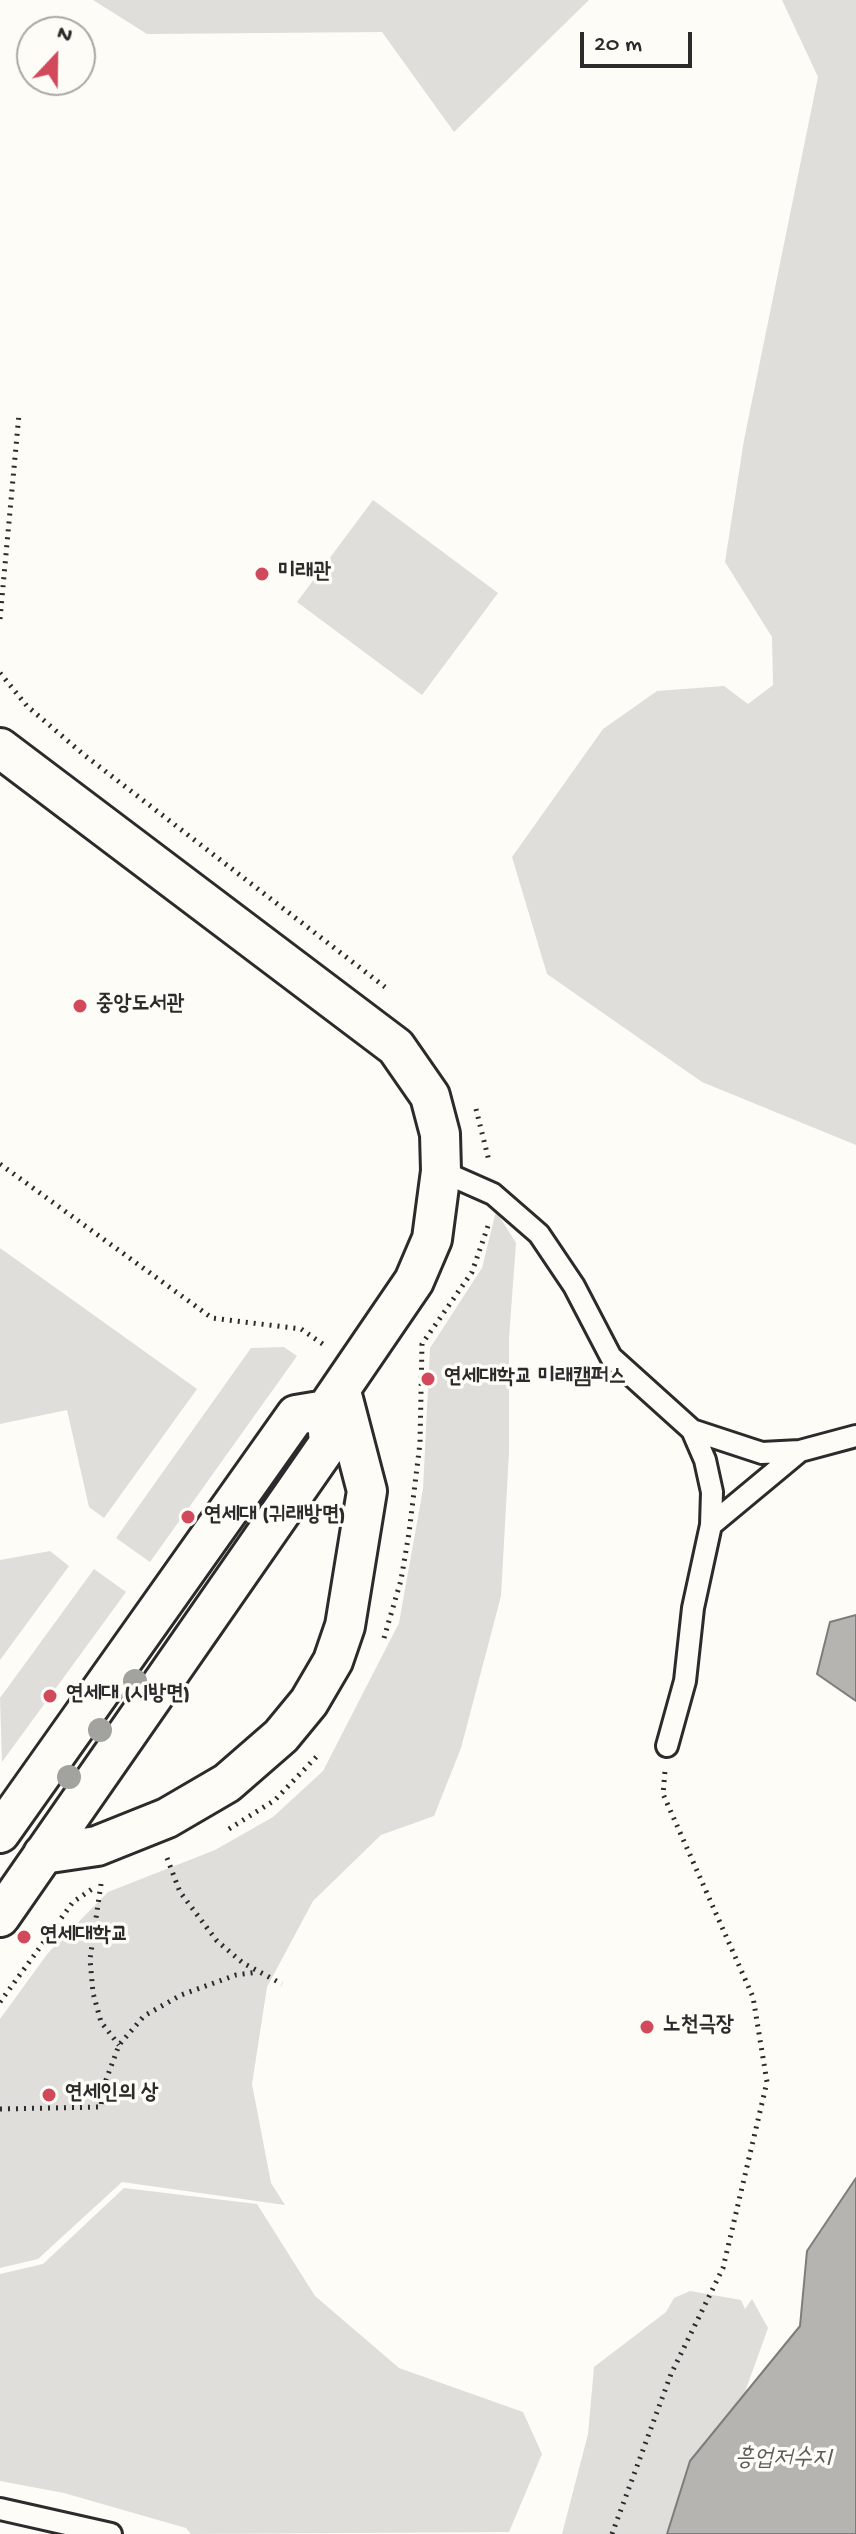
<!DOCTYPE html>
<meta charset="utf-8">
<style>
body{margin:0}
#map{position:relative;width:856px;height:2534px;overflow:hidden;background:#fdfcf7;font-family:"Gochi Hand",sans-serif}
canvas{display:block}
.north{position:absolute;left:16px;top:16px;width:80px;height:80px;box-sizing:border-box;background:#fdfcf7;border:2px solid #a9a8a5;border-radius:50%;rotate:22deg;font-size:22px;font-weight:700;line-height:32px;text-align:center;color:#2b2b2b}
.north::after{content:'';display:block;margin:auto;width:28px;height:36px;background:#d1495b;clip-path:polygon(50% 0,100% 100%,50% 72%,0 100%)}
.scale{position:absolute;left:580px;top:32px;width:112px;height:36px;box-sizing:border-box;border:4px solid #2b2b2b;border-top:0;padding-left:10px;font-size:24px;line-height:28px;white-space:nowrap;color:#2b2b2b;-webkit-text-stroke:6px #fdfcf7;paint-order:stroke}
</style>
<div id="map">
<canvas width="856" height="2534"></canvas>
<div class="north">N</div>
<div class="scale">20 m</div>
</div>
<script>
const ctx = document.querySelector('canvas').getContext('2d');
ctx.lineJoin = 'round';
function fillPath(path, color) { ctx.fillStyle = color; ctx.fill(path, 'evenodd'); }
const toPath = rows => new Path2D(rows.map(r => 'M' + r).join(''));
function trace(path, color, width, dash) { ctx.strokeStyle = color; ctx.lineWidth = width; ctx.lineCap = dash ? 'butt' : 'round'; ctx.setLineDash(dash || []); ctx.stroke(path); }
function drawText(font, color, halo, rows, align = 'center') {
  ctx.font = font + ' "Gochi Hand","Poor Story",sans-serif'; ctx.lineWidth = 7; ctx.setLineDash([]); ctx.textBaseline = 'middle'; ctx.strokeStyle = halo; ctx.fillStyle = color; for (const [text, x, y, turn = 0] of rows) {
    ctx.save(); ctx.translate(x, y); ctx.rotate((+turn || 0) * Math.PI / 180); ctx.textAlign = isNaN(turn) ? turn : align; if (halo) ctx.strokeText(text, 0, 0); ctx.fillText(text, 0, 0); ctx.restore();
  }
}
fillPath(toPath([
 [93,0,589,0,454,132,382,32,147,34],
 [782,0,856,0,856,1145,702,1082,547,974,512,857,603,729,657,691,724,686,748,704,773,685,772,637,725,562,744,440,818,77],
 [373,500,498,593,422,695,297,602],
 [496,1211,516,1243,509,1338,509,1452,501,1596,461,1748,434,1816,381,1835,313,1901,267,1987,252,2084,271,2183,285,2205,122,2182,38,2259,0,2268,0,2019,48,1953,108,1892,215,1850,273,1817,323,1771,399,1623,423,1489,430,1348,482,1268],
 [0,1248,197,1389,104,1518,89,1507,67,1410,0,1424],
 [284,1347,297,1356,150,1562,116,1538,251,1348],
 [50,1551,69,1566,0,1660,0,1560],
 [94,1569,126,1592,2,1762,0,1698],
 [124,2188,257,2204,315,2296,399,2368,523,2412,542,2454,509,2532,191,2534,186,2528,64,2493,0,2481,0,2274,43,2264],
 [690,2291,741,2300,745,2309,752,2299,768,2328,694,2534,562,2534,588,2434,594,2367,666,2312,674,2298]
]), '#dfdeda');
const water = toPath([
 [856,1615,856,1701,817,1674,830,1622,856,1615],
 [856,2178,856,2534,667,2534,690,2461,800,2326,807,2251,856,2178]
]);
fillPath(water, '#b5b4b1');
trace(water, '#7e7d7b', 2);
const lane = toPath([
 [441,1171,493,1194,539,1234,574,1286,611,1357,692,1430,762,1453,800,1451,856,1436],
 [711,1525,800,1451],
 [667,1746,685,1681,693,1608,711,1525,712,1492,705,1460,692,1430],
 [0,2509,111,2534]
]);
const street = toPath([
 [0,748,396,1047,430,1096,440,1134,441,1171,432,1239,414,1281,326,1410,329,1443,0,1917],
 [0,1833,296,1415,326,1410],
 [43,1854,97,1846,167,1818,227,1783,281,1736,309,1702,333,1661,345,1626,367,1491,342,1395]
]);
trace(lane, '#2b2b2b', 26);
trace(street, '#2b2b2b', 44);
trace(toPath([
 [0,619,19,414],
 [0,673,27,706,83,754,385,987],
 [476,1109,489,1161],
 [0,1164,212,1318,301,1329,327,1347],
 [384,1638,401,1580,409,1533,420,1443,422,1344,472,1272,488,1226],
 [229,1829,275,1800,319,1754],
 [167,1858,180,1892,217,1941,243,1963,282,1984],
 [101,1884,90,1959,93,1993,101,2022,119,2045],
 [0,2002,73,1902,95,1887],
 [0,2109,101,2107,103,2088,119,2045,144,2016,181,1995,236,1975,258,1972],
 [612,2534,671,2374,723,2268,767,2082,753,1997,663,1794,665,1771]
]), '#2b2b2b', 5, [2, 6]);
trace(lane, '#fdfcf7', 20);
trace(street, '#fdfcf7', 38);
ctx.fillStyle = '#a2a29f';
for (const [x, y] of [
 [135,1681],
 [100,1730],
 [69,1777]
]) { ctx.beginPath(); ctx.arc(x, y, 12, 0, 2 * Math.PI); ctx.fill(); }
for (const [x, y, r, color] of [
 [262,574,8,"#d1495b"],
 [80,1006,8,"#d1495b"],
 [428,1379,8,"#d1495b"],
 [188,1517,8,"#d1495b"],
 [50,1696,8,"#d1495b"],
 [24,1937,8,"#d1495b"],
 [647,2027,8,"#d1495b"],
 [49,2095,8,"#d1495b"]
]) { const dot = new Path2D(); dot.arc(x, y, r, 0, 2 * Math.PI); ctx.fillStyle = color; ctx.fill(dot); trace(dot, '#fdfcf7', 3); }
drawText('bold 22px', '#2b2b2b', '#fdfcf7', [
 ["미래관",278,574],
 ["중앙도서관",96,1006],
 ["연세대학교 미래캠퍼스",444,1379],
 ["연세대 (귀래방면)",204,1517],
 ["연세대 (시방면)",66,1696],
 ["연세대학교",40,1937],
 ["노천극장",663,2027],
 ["연세인의 상",65,2095]
], 'left');
drawText('italic 24px', '#5b5b5a', '#fdfcf7', [
 ["흥업저수지",783,2460]
]);
</script>
